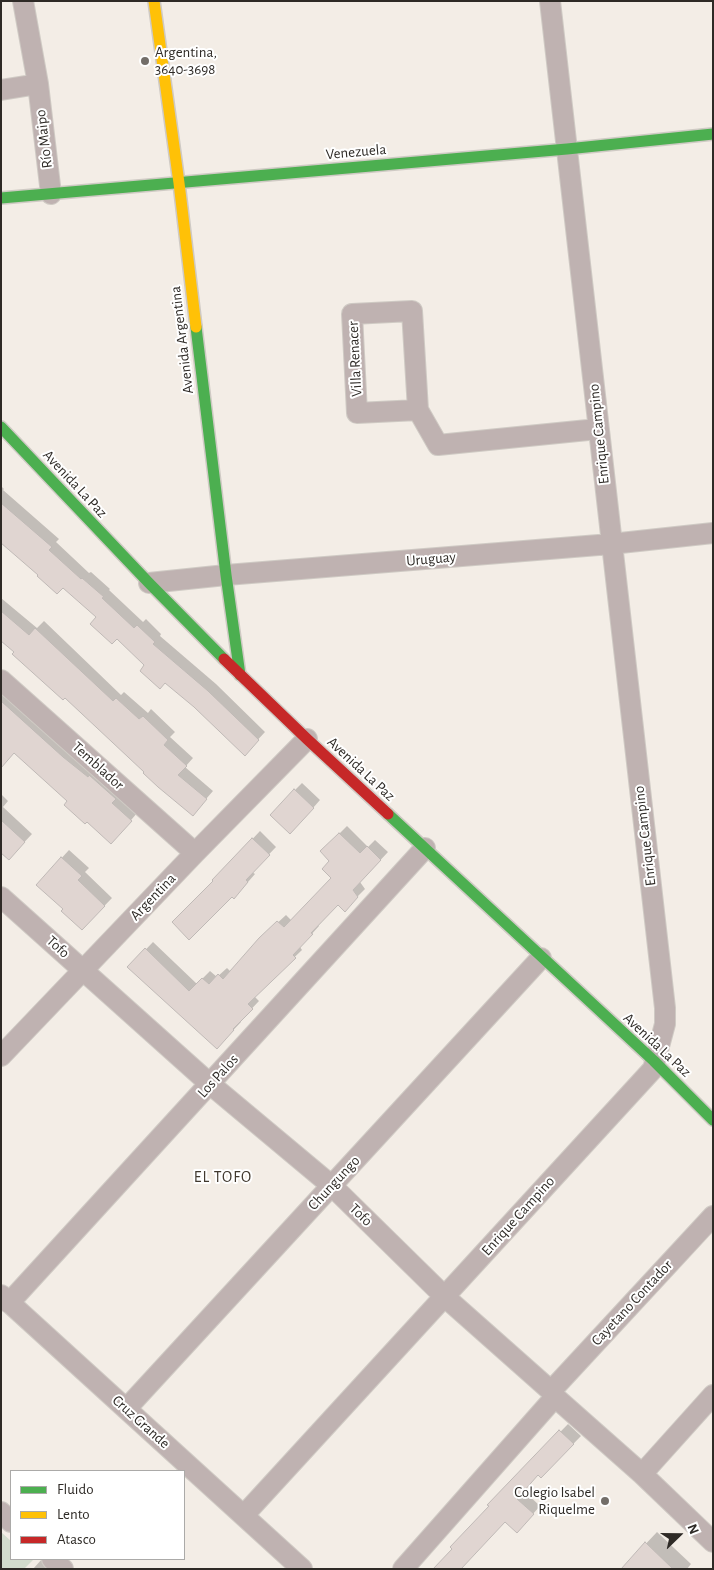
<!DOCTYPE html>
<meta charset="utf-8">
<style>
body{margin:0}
#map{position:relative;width:714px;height:1570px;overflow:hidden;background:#f3ede6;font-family:"Alegreya Sans",sans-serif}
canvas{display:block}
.frame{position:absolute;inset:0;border:2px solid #2e2a26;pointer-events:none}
.legend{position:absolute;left:10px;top:1470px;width:175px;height:90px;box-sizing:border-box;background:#fff;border:1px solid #abaaa8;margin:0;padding:6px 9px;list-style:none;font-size:15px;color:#2e2a26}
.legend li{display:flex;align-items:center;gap:10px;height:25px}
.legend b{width:25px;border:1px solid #abaaa8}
.north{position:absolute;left:654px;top:1510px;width:50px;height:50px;-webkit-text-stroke:4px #fff;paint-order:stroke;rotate:68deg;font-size:14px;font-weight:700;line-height:20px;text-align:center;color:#2e2a26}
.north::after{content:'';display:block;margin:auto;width:18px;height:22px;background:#2e2a26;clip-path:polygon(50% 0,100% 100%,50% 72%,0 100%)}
</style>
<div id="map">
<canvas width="714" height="1570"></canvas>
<div class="frame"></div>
<ul class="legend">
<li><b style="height:6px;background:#4caf50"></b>Fluido</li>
<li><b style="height:6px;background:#ffc107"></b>Lento</li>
<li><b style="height:6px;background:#c62828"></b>Atasco</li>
</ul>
<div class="north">N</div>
</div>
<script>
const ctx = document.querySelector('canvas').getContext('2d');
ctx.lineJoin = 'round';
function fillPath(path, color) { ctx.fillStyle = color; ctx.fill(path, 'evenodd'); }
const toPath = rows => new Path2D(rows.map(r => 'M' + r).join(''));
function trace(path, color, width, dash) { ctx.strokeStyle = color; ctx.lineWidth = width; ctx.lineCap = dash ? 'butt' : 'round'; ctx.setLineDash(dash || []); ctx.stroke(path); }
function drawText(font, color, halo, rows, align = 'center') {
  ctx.font = font + ' "Alegreya Sans",sans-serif'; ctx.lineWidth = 4; ctx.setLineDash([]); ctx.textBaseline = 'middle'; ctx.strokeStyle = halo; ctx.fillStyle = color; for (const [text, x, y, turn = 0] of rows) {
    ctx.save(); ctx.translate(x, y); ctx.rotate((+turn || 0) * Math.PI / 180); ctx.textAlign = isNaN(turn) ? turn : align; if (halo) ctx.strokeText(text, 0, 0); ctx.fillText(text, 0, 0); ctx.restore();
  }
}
fillPath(toPath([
 [1,1532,11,1541,11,1559,33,1560,24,1569,1,1569]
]), '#d3dccd');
fillPath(toPath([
 [1,486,4,489,3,490,59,539,56,542,89,573,91,572,110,589,109,590,143,622,146,619,161,634,160,636,216,684,265,732,252,746,195,706,146,665,98,617,63,586,40,575,1,542],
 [1,598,37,628,44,621,121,695,124,692,148,713,151,709,175,732,170,737,193,758,185,767,213,791,193,814,1,639],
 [1,685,138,812,119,834,69,801,14,752,1,743],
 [302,783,320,800,298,825,295,790],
 [1,794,8,801,3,807,32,834,16,851,1,851],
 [347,826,368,847,375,840,388,852,360,882,365,889,344,910,338,904,318,925,319,926,300,947,302,950,254,996,259,1001,240,1021,241,1022,224,1040,129,967,153,942,197,984,210,971,217,977,227,968,231,972,260,939,286,915,292,921,333,878,331,861,322,851],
 [260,831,276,847,252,872,255,874,241,890,214,880],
 [69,850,89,868,85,872,112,898,82,929,65,909,37,885],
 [568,1424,581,1436,541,1477,539,1474,523,1490,540,1506,524,1524,505,1521,489,1505],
 [657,1532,691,1564,687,1569,622,1569],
 [42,1559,58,1569,33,1569]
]), '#0003');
const building = toPath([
 [1,503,52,547,49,550,81,579,82,578,104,597,102,598,134,628,137,625,155,642,153,644,208,691,259,740,245,756,194,707,165,683,160,689,140,671,144,665,117,639,112,644,90,624,96,617,63,588,57,594,37,576,38,575,1,543,1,503],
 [1,611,29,635,35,628,113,701,116,698,139,719,143,716,168,740,164,745,187,766,178,775,207,799,193,816,158,787,143,773,144,772,65,698,63,700,12,654,14,652,1,641,1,611],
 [1,701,63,757,88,777,89,775,116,799,112,803,132,821,111,844,87,822,85,824,64,805,67,801,14,753,1,768,1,701],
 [294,789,314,808,290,834,270,815,294,789],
 [1,820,25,842,9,860,1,853,1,820],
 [339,833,360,853,367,846,381,860,353,890,358,897,345,912,338,905,311,933,313,934,293,955,296,958,248,1004,253,1009,233,1029,234,1030,217,1049,127,967,145,948,189,991,202,978,209,984,218,974,223,979,259,938,277,921,284,927,331,878,322,869,329,861,320,851,339,833],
 [252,838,270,855,246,880,248,882,234,899,232,897,189,940,172,922,213,881,212,880,252,838],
 [61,857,82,876,78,880,105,906,82,930,61,911,63,909,36,885,61,857],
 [559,1430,574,1444,541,1478,538,1475,517,1499,534,1514,517,1533,505,1522,461,1569,433,1569,452,1549,450,1547,489,1506,487,1505,559,1430],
 [645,1542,673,1569,621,1569,645,1542]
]);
fillPath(building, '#e0d5d1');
trace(building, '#bfb9b6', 1);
const street = toPath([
 [23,1,38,84,51,194],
 [1,90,38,84],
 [418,410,357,413,352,314,412,311,418,410,438,445,598,429],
 [149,583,226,575,611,544,713,533],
 [1,680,195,853],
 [1,897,210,1084,332,1186,445,1297,551,1391,555,1397,642,1474,713,1542],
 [1,1056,195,853,307,739],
 [1,1295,302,1569],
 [9,1303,425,848],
 [551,1391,713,1216],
 [126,1409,541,958],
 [642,1474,713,1395],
 [1,1512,11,1522],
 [244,1515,653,1069,665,1024,665,1008,550,1],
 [52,1559,63,1569],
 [403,1569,555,1397]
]);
const fast = toPath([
 [1,198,567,149,713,134],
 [196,327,226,575,240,675],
 [1,427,149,583,224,659],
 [388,814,654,1061,713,1120]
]);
const slow = toPath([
 [154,1,179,183,196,327]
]);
const jam = toPath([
 [224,659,307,739,388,814]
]);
trace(street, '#cfcac4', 22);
trace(fast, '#cfcac4', 14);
trace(slow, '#cfcac4', 14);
trace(jam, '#cfcac4', 14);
trace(street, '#bfb2b1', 20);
trace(fast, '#4caf50', 11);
trace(slow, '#ffc107', 11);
trace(jam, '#c62828', 11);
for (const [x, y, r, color] of [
 [145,61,5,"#736e69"],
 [605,1501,5,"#736e69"]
]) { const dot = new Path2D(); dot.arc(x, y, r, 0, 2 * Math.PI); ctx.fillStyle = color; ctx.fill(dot); trace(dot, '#fff', 2); }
drawText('15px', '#2e2a26', '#fff', [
 ["Argentina,",155,52],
 ["3640-3698",155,69],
 ["Colegio Isabel",595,1492,"right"],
 ["Riquelme",595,1509,"right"]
], 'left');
drawText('15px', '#2e2a26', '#fff', [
 ["Río Maipo",44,139,-97],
 ["Venezuela",356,152,-5],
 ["Avenida Argentina",182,340,-97],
 ["Villa Renacer",355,359,-93],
 ["Enrique Campino",599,434,-96],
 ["Avenida La Paz",75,484,47],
 ["Uruguay",431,559,-5],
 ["Temblador",98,766,42],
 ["Avenida La Paz",361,769,43],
 ["Enrique Campino",645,836,-97],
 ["Argentina",153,897,-46],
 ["Tofo",58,947,42],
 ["Avenida La Paz",657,1045,43],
 ["Los Palos",218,1076,-48],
 ["Chungungo",334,1183,-47],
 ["Tofo",361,1215,44],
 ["Enrique Campino",518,1216,-48],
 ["Cayetano Contador",632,1303,-47],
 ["Cruz Grande",141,1422,42]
]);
ctx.letterSpacing = '1px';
drawText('16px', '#40382e', '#fff', [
 ["EL TOFO",223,1177]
]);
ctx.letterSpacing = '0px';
</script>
